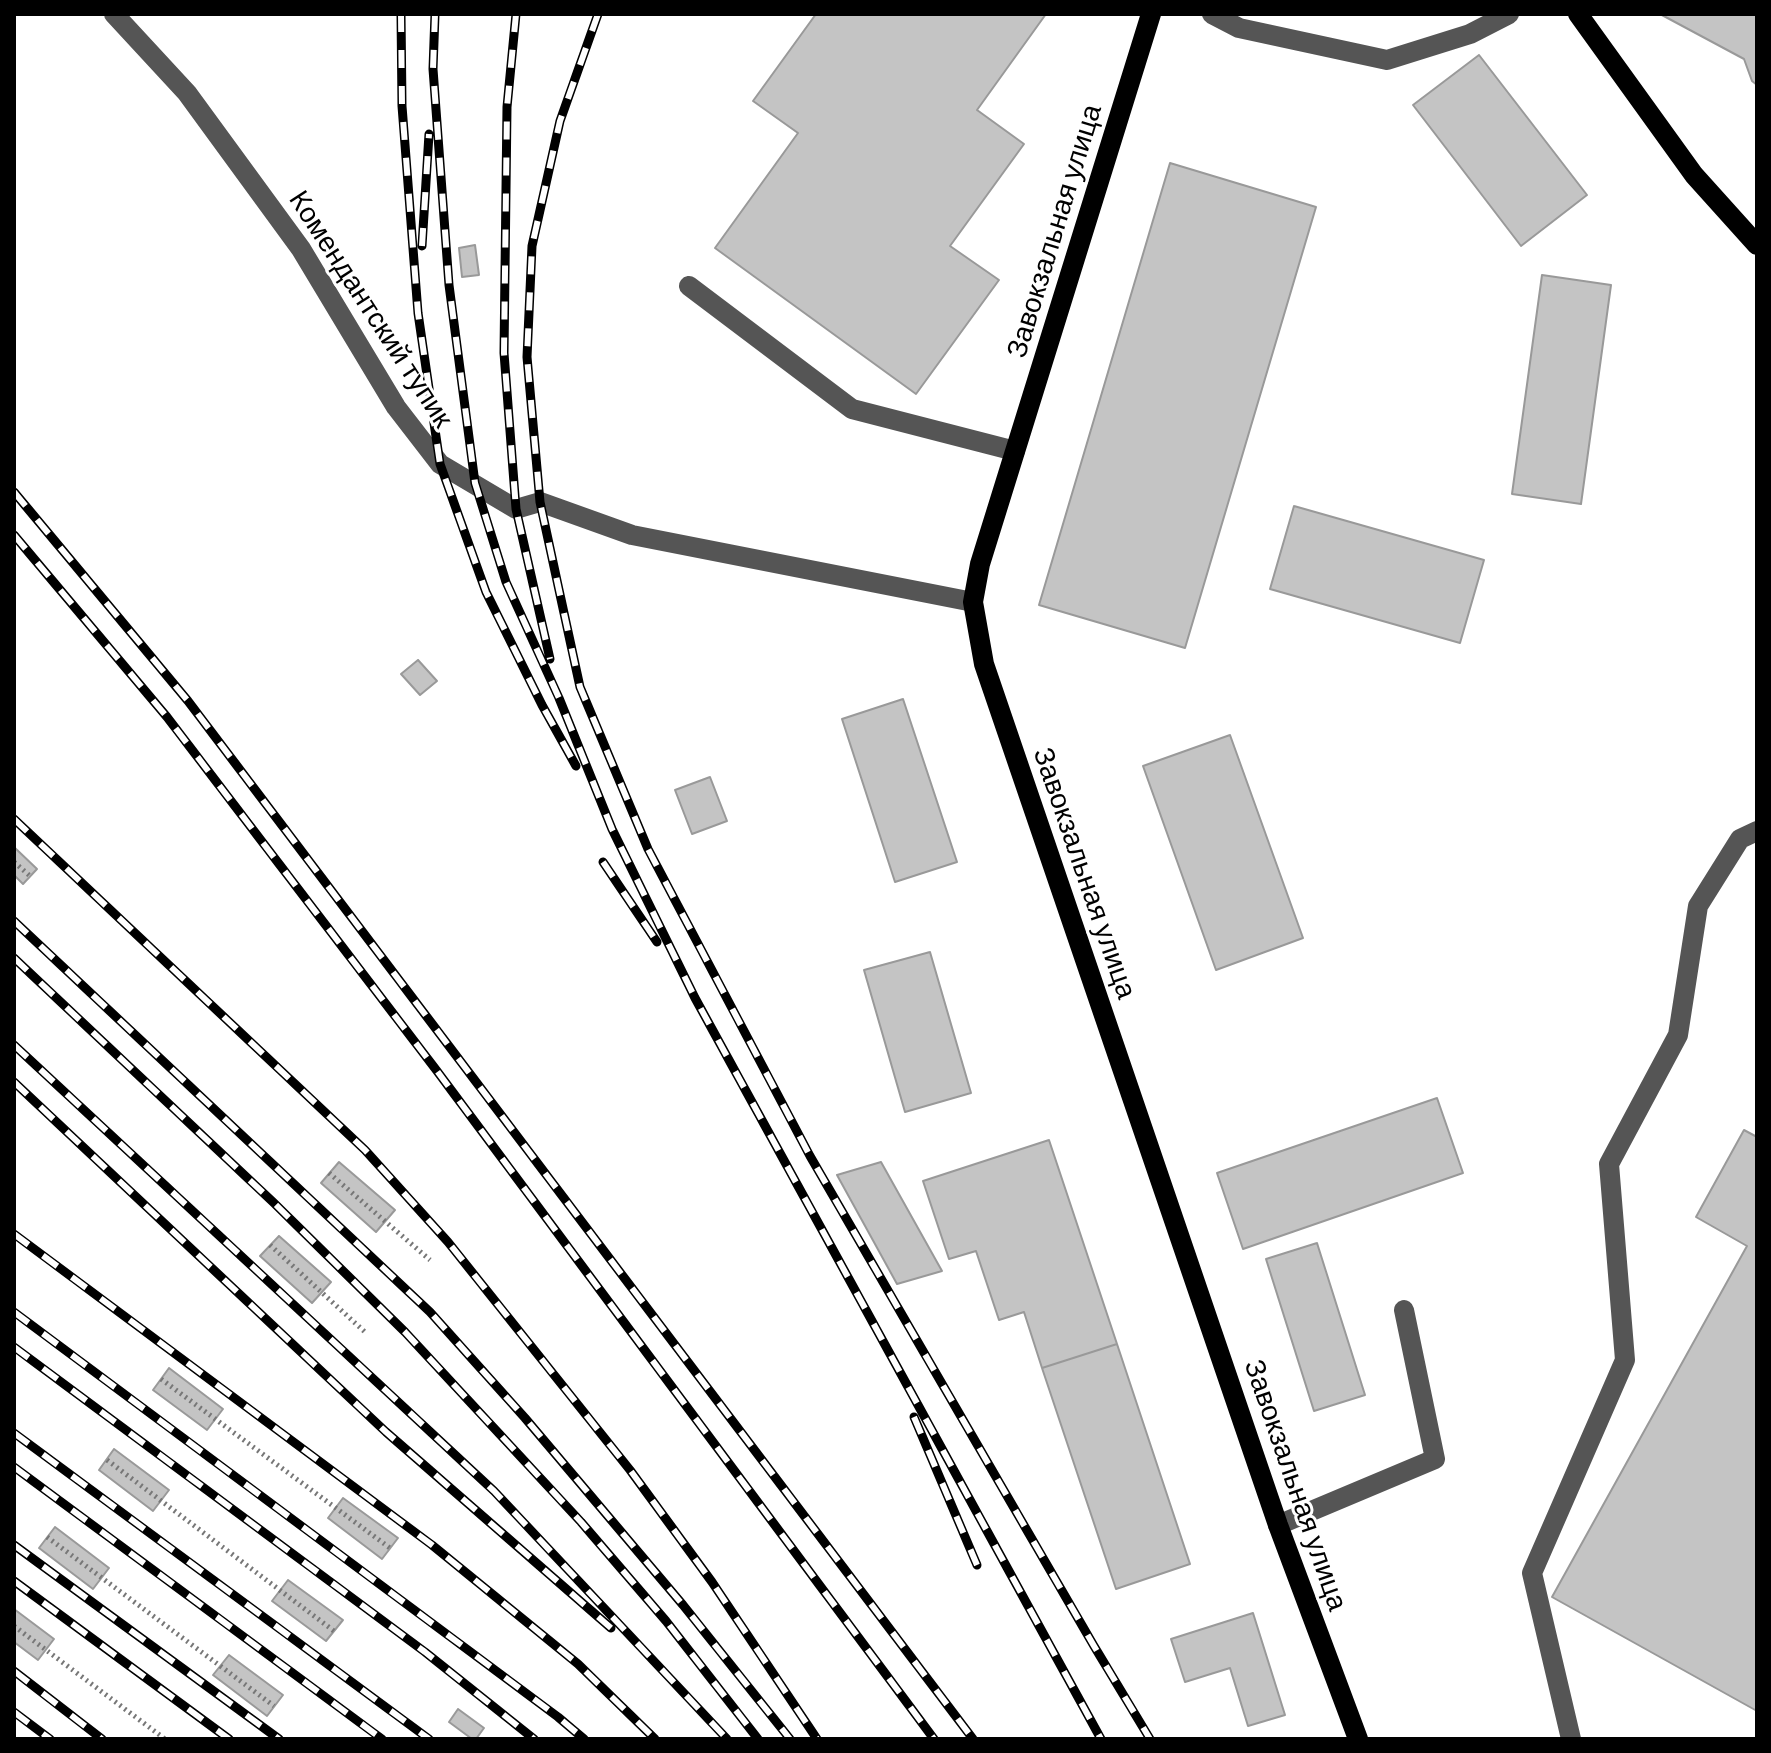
<!DOCTYPE html>
<meta charset="utf-8">
<style>
body{margin:0}
#map{position:relative;width:1771px;height:1753px;overflow:hidden;background:#fff;font-family:Barlow,sans-serif}
canvas{display:block}
.frame{position:absolute;inset:0;border:16px solid #000;pointer-events:none}
</style>
<div id="map">
<canvas width="1771" height="1753"></canvas>
<div class="frame"></div>
</div>
<script>
const ctx = document.querySelector('canvas').getContext('2d');
ctx.lineJoin = 'round';
function fillPath(path, color) { ctx.fillStyle = color; ctx.fill(path, 'evenodd'); }
const toPath = rows => new Path2D(rows.map(r => 'M' + r).join(''));
function trace(path, color, width, dash) { ctx.strokeStyle = color; ctx.lineWidth = width; ctx.lineCap = dash ? 'butt' : 'round'; ctx.setLineDash(dash || []); ctx.stroke(path); }
function drawText(font, color, halo, rows, align = 'center') {
  ctx.font = font + ' Barlow,sans-serif'; ctx.lineWidth = 6; ctx.setLineDash([]); ctx.textBaseline = 'middle'; ctx.strokeStyle = halo; ctx.fillStyle = color; for (const [text, x, y, turn = 0] of rows) {
    ctx.save(); ctx.translate(x, y); ctx.rotate((+turn || 0) * Math.PI / 180); ctx.textAlign = isNaN(turn) ? turn : align; if (halo) ctx.strokeText(text, 0, 0); ctx.fillText(text, 0, 0); ctx.restore();
  }
}
const building = toPath([
 [816,14,1046,14,977,110,1024,144,950,246,999,280,916,394,715,248,798,133,753,101,816,14],
 [1660,14,1757,14,1757,85,1752,81,1744,59,1660,14],
 [1479,55,1587,195,1521,246,1413,105,1479,55],
 [1170,163,1316,207,1185,648,1039,605,1170,163],
 [475,245,479,275,462,277,459,248,475,245],
 [1542,275,1611,285,1581,504,1512,494,1542,275],
 [1294,506,1484,560,1460,643,1270,589,1294,506],
 [418,660,437,681,420,695,401,674,418,660],
 [903,699,957,862,895,882,842,719,903,699],
 [1230,735,1303,938,1216,970,1143,766,1230,735],
 [710,777,727,821,692,834,675,790,710,777],
 [14,847,37,869,23,884,14,875,14,847],
 [930,952,971,1093,905,1112,864,970,930,952],
 [1437,1098,1463,1173,1243,1249,1217,1173,1437,1098],
 [1744,1130,1757,1137,1757,1711,1552,1597,1747,1246,1696,1217,1744,1130],
 [1049,1140,1117,1344,1042,1368,1024,1312,999,1320,976,1251,949,1259,923,1181,1049,1140],
 [339,1162,395,1210,376,1232,321,1183,339,1162],
 [881,1162,942,1271,897,1284,837,1175,881,1162],
 [279,1236,331,1282,312,1303,260,1256,279,1236],
 [1317,1243,1365,1395,1314,1411,1266,1259,1317,1243],
 [1117,1344,1190,1564,1116,1589,1042,1368,1117,1344],
 [169,1368,223,1409,207,1430,153,1390,169,1368],
 [114,1449,169,1490,153,1511,99,1470,114,1449],
 [343,1498,398,1538,382,1559,328,1518,343,1498],
 [55,1527,109,1568,93,1589,39,1548,55,1527],
 [288,1580,343,1620,326,1641,272,1601,288,1580],
 [14,1609,54,1639,38,1660,14,1642,14,1609],
 [1253,1613,1285,1715,1248,1726,1230,1668,1185,1682,1171,1639,1253,1613],
 [229,1655,283,1695,267,1716,213,1675,229,1655],
 [458,1709,484,1728,476,1739,472,1739,449,1722,458,1709]
]);
fillPath(building, '#c4c4c4');
trace(building, '#999', 2);
trace(toPath([
 [14,862,30,876],
 [329,1173,430,1260],
 [270,1245,366,1333],
 [161,1379,390,1548],
 [107,1460,334,1631],
 [47,1537,274,1706],
 [14,1626,165,1739]
]), '#777', 5, [2, 4]);
trace(toPath([
 [114,14,187,93,301,249,396,407,440,464,516,509,540,502,632,535,973,602],
 [1212,14,1239,28,1387,60,1470,34,1509,14],
 [689,286,852,409,1015,451],
 [1278,1525,1435,1459,1404,1310],
 [1571,1739,1532,1573,1625,1360,1609,1164,1678,1035,1698,906,1740,839,1757,831]
]), '#555', 20);
trace(toPath([
 [1151,14,980,564,973,602,984,664,1278,1525,1358,1739],
 [1578,14,1694,175,1757,245]
]), '#000', 20);
const rail = toPath([
 [401,14,402,106,418,313,440,464,486,592,542,705,576,766],
 [435,14,433,69,449,285,475,483,506,582,559,698,612,829,695,998,1101,1739],
 [516,14,507,107,504,353,516,509,550,659],
 [598,14,560,121,532,246,527,357,540,502,580,687,648,849,810,1156,1094,1646,1150,1739],
 [422,246,429,134],
 [14,492,188,701,973,1739],
 [14,535,167,717,437,1071,934,1739],
 [14,819,365,1150,448,1242,630,1470,712,1582,817,1739],
 [603,862,657,942],
 [14,921,430,1312,525,1418,683,1605,790,1739],
 [14,958,274,1203,405,1332,581,1522,666,1621,758,1739],
 [14,1045,494,1491,727,1739],
 [14,1082,386,1432,611,1628],
 [14,1234,432,1545,578,1664,655,1739],
 [14,1312,558,1717,584,1739],
 [14,1347,425,1652,534,1739],
 [914,1417,977,1565],
 [14,1433,429,1739],
 [14,1467,382,1739],
 [14,1545,279,1739],
 [14,1581,229,1739],
 [14,1671,102,1739],
 [14,1712,50,1739]
]);
trace(rail, '#000', 9);
trace(rail, '#fff', 6, [18]);
drawText('28px', '#000', '#fff', [
 ["Завокзальная улица",1054,231,-73],
 ["Комендантский тупик",371,309,57],
 ["Завокзальная улица",1085,873,71],
 ["Завокзальная улица",1296,1485,71]
]);
</script>
